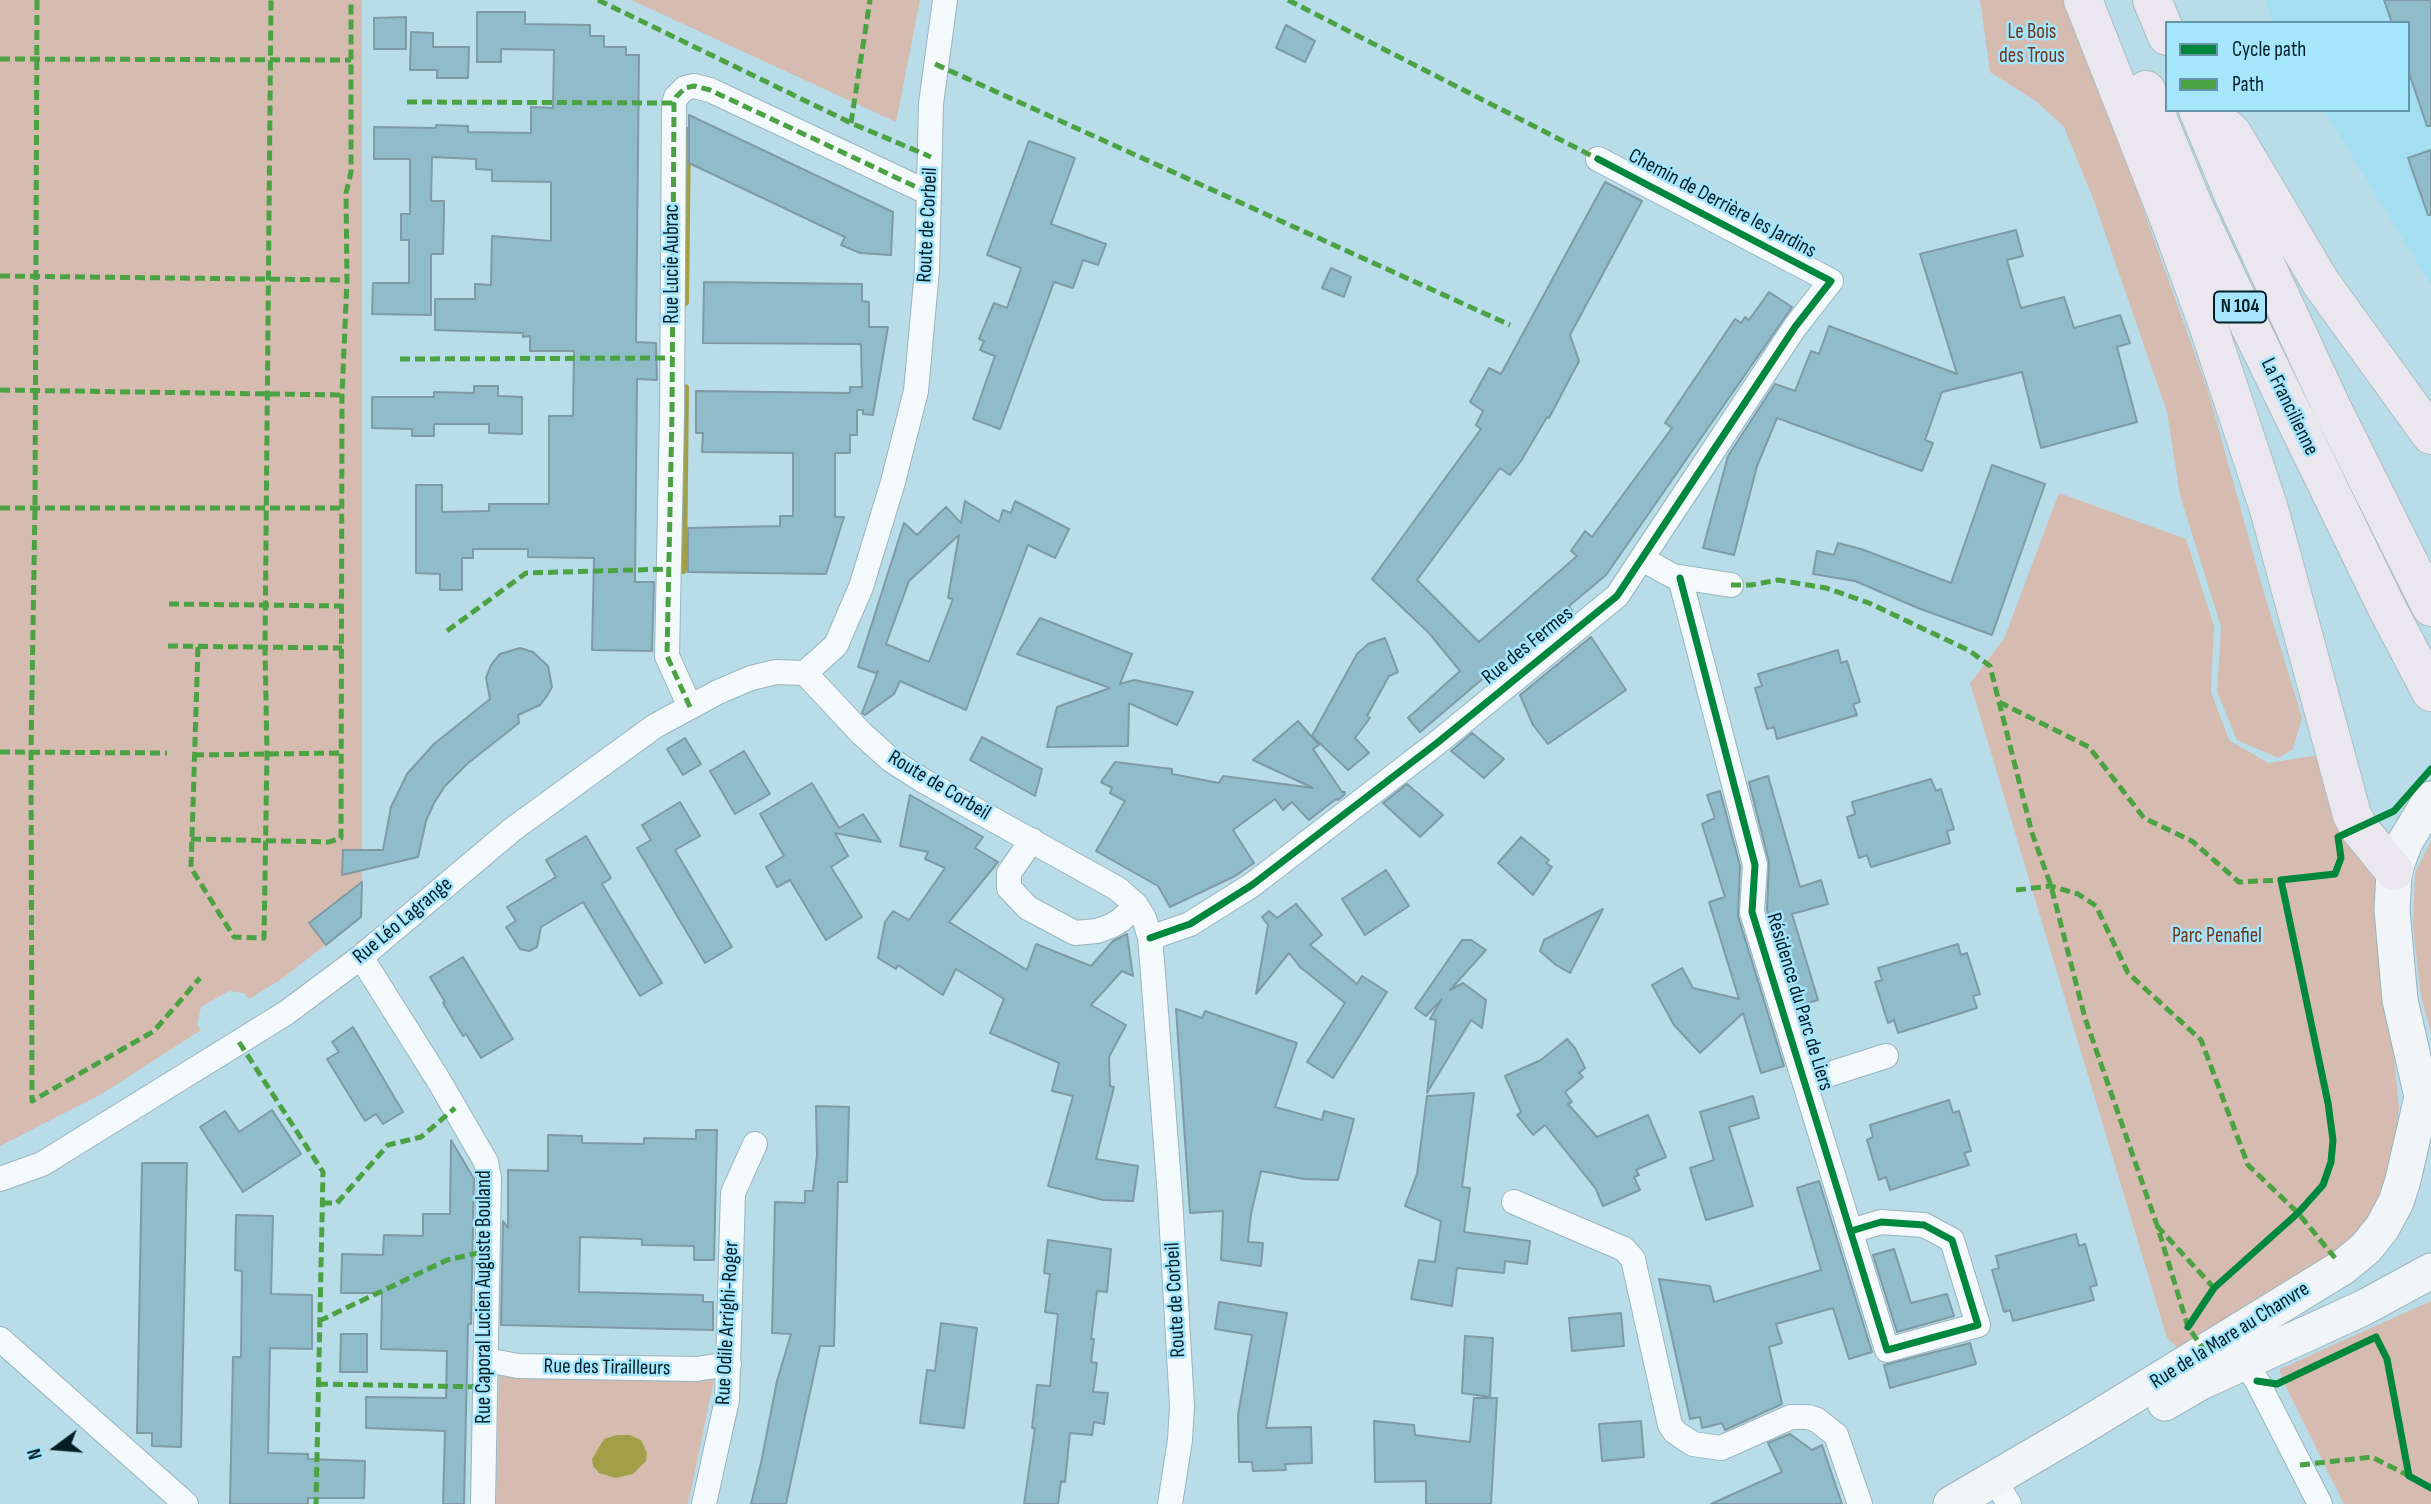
<!DOCTYPE html>
<meta charset="utf-8">
<style>
body{margin:0}
#map{position:relative;width:2431px;height:1504px;overflow:hidden;background:#b9dce9;font-family:"Sofia Sans Condensed",sans-serif}
canvas{display:block}
.legend{position:absolute;left:2165px;top:21px;width:245px;height:91px;box-sizing:border-box;background:#a5e6fd;border:2px solid #6496a7;margin:0;padding:9px 12px;list-style:none;font-size:21px;color:#031e26}
.legend li{display:flex;align-items:center;gap:14px;height:35px}
.legend b{width:35px;border:2px solid #6496a7}
.north{position:absolute;left:21px;top:1413px;width:70px;height:70px;-webkit-text-stroke:5px #a5e6fd;paint-order:stroke;rotate:254deg;font-size:19px;font-weight:700;line-height:28px;text-align:center;color:#031e26}
.north::after{content:'';display:block;margin:auto;width:24px;height:32px;background:#031e26;clip-path:polygon(50% 0,100% 100%,50% 72%,0 100%)}
</style>
<div id="map">
<canvas width="2431" height="1504"></canvas>
<ul class="legend">
<li><b style="height:9px;background:#00873e"></b>Cycle path</li>
<li><b style="height:9px;background:#4ba242"></b>Path</li>
</ul>
<div class="north">N</div>
</div>
<script>
const ctx = document.querySelector('canvas').getContext('2d');
ctx.lineJoin = 'round';
function fillPath(path, color) { ctx.fillStyle = color; ctx.fill(path, 'evenodd'); }
const toPath = rows => new Path2D(rows.map(r => 'M' + r).join(''));
function trace(path, color, width, dash) { ctx.strokeStyle = color; ctx.lineWidth = width; ctx.lineCap = dash ? 'butt' : 'round'; ctx.setLineDash(dash || []); ctx.stroke(path); }
function drawText(font, color, halo, rows, align = 'center') {
  ctx.font = font + ' "Sofia Sans Condensed",sans-serif'; ctx.lineWidth = 5; ctx.setLineDash([]); ctx.textBaseline = 'middle'; ctx.strokeStyle = halo; ctx.fillStyle = color; for (const [text, x, y, turn = 0] of rows) {
    ctx.save(); ctx.translate(x, y); ctx.rotate((+turn || 0) * Math.PI / 180); ctx.textAlign = isNaN(turn) ? turn : align; if (halo) ctx.strokeText(text, 0, 0); ctx.fillText(text, 0, 0); ctx.restore();
  }
}
fillPath(toPath([
 [2265,0,2431,0,2431,285,2324,110,2408,110,2408,23,2274,23]
]), '#a4def1');
fillPath(toPath([
 [0,0,362,0,362,917,280,980,249,999,244,993,229,991,201,1007,197,1025,201,1030,100,1095,0,1146],
 [631,0,920,0,896,122],
 [1980,0,2063,0,2125,158,2208,391,2264,593,2302,718,2293,749,2278,758,2237,740,2217,692,2221,627,2180,495,2167,412,2094,201,2064,127,2037,102,1990,72],
 [2059,493,2186,539,2214,626,2211,692,2229,740,2268,763,2324,754,2376,879,2399,1108,2393,1162,2381,1202,2348,1245,2186,1356,2167,1338,1970,683,2004,639],
 [2431,841,2431,1033,2421,996,2413,927,2415,873],
 [2431,1301,2431,1504,2344,1504,2282,1379,2280,1369],
 [499,1376,714,1380,688,1504,496,1504]
]), '#d6bbb1');
fillPath(toPath([
 [617,1435,630,1435,641,1440,647,1453,646,1461,633,1474,616,1478,599,1473,593,1466,592,1459,604,1439]
]), '#a1a049');
trace(toPath([
 [685,302,687,131],
 [683,570,685,388]
]), '#a1a049', 8);
const building = toPath([
 [2384,0,2431,0,2431,126,2427,126,2408,70,2408,23,2392,23,2384,0],
 [477,12,525,12,525,24,590,25,590,36,604,36,604,47,626,47,626,55,639,55,636,342,656,343,657,380,637,379,635,582,654,582,652,651,592,650,594,558,528,557,528,549,473,549,473,558,462,558,462,590,440,590,440,574,416,573,416,485,442,485,442,512,489,511,489,504,549,504,549,416,573,416,574,351,530,351,530,336,523,337,523,333,435,330,435,299,475,299,475,284,491,285,492,236,551,241,551,182,492,181,492,170,476,169,476,159,432,157,431,201,444,201,444,213,443,254,431,254,431,315,372,314,373,283,409,283,409,240,401,240,401,214,410,214,410,159,374,159,374,127,436,128,436,125,468,126,468,132,531,133,531,107,553,108,554,50,501,49,501,62,477,62,477,12],
 [406,17,406,49,374,49,374,18,406,17],
 [1286,25,1315,41,1305,62,1276,48,1286,25],
 [411,32,433,33,433,47,469,47,468,78,437,78,437,70,410,70,411,32],
 [689,115,893,212,891,255,860,253,841,245,845,237,689,163,689,115],
 [1029,141,1075,158,1051,224,1106,244,1098,265,1083,260,1073,288,1054,282,1000,429,973,419,995,356,980,350,984,341,979,339,994,303,1007,308,1021,268,987,255,1029,141],
 [2431,150,2431,215,2428,215,2408,158,2431,150],
 [1605,182,1642,201,1570,335,1579,361,1549,418,1547,417,1521,461,1510,475,1500,468,1417,580,1479,642,1577,556,1571,551,1585,531,1592,537,1672,428,1665,423,1735,319,1741,323,1745,317,1749,320,1769,292,1792,307,1606,575,1569,606,1573,613,1509,665,1506,659,1420,732,1408,718,1460,671,1429,633,1372,579,1481,429,1476,425,1483,411,1470,402,1489,368,1501,374,1605,182],
 [2016,230,2023,256,2007,260,2021,308,2064,297,2074,328,2120,315,2130,343,2117,347,2137,422,2041,448,2022,372,1942,392,1925,440,1933,443,1922,471,1777,418,1757,466,1734,555,1703,548,1728,456,1775,384,1795,391,1811,351,1819,354,1829,326,1957,374,1920,254,2016,230],
 [1331,268,1351,277,1344,297,1322,288,1331,268],
 [704,282,862,284,862,301,869,302,869,327,888,327,873,415,863,414,863,410,857,410,857,435,850,435,850,453,835,453,835,517,844,517,826,574,688,572,688,528,780,526,780,516,793,516,793,453,702,452,703,433,696,433,696,391,850,393,850,387,862,387,861,344,703,343,704,282],
 [474,386,498,386,498,396,522,397,522,434,489,433,489,424,434,424,434,436,412,436,412,429,372,428,372,397,434,397,434,392,474,393,474,386],
 [1992,465,2045,484,1992,635,1918,608,1855,581,1813,574,1817,551,1834,555,1838,543,1861,549,1951,583,1992,465],
 [965,501,999,522,1003,510,1011,513,1015,501,1069,529,1055,558,1028,545,966,710,900,681,894,694,865,715,862,713,878,671,876,673,858,667,904,523,917,535,946,507,961,523,965,501],
 [959,535,948,598,953,599,929,662,886,644,909,581,959,535],
 [1040,618,1132,654,1120,684,1134,680,1193,692,1177,725,1129,703,1128,746,1047,747,1057,707,1110,688,1017,654,1040,618],
 [1591,637,1626,690,1548,744,1533,725,1520,695,1591,637],
 [1385,638,1398,672,1389,676,1367,716,1370,718,1355,738,1369,753,1348,770,1312,736,1357,654,1368,644,1385,638],
 [520,648,533,652,548,666,552,687,547,696,540,705,518,715,519,723,467,764,445,786,434,803,426,821,418,857,342,875,343,850,383,850,391,807,407,774,434,744,490,699,486,678,491,665,500,654,520,648],
 [1838,650,1841,663,1847,661,1860,702,1853,704,1857,715,1777,739,1774,727,1767,729,1755,688,1762,686,1758,674,1838,650],
 [1298,721,1319,745,1313,749,1342,792,1345,792,1344,795,1338,800,1336,799,1309,820,1292,802,1283,810,1275,799,1233,830,1254,863,1235,876,1170,907,1158,886,1096,851,1125,801,1110,793,1112,788,1101,782,1115,762,1172,769,1172,774,1219,783,1223,776,1313,788,1253,760,1298,721],
 [1472,733,1504,759,1484,778,1451,751,1472,733],
 [982,737,1042,769,1035,796,970,760,982,737],
 [685,738,701,764,683,775,667,749,685,738],
 [744,751,770,794,735,814,710,771,744,751],
 [1768,776,1800,887,1821,880,1828,904,1792,914,1818,1000,1797,1006,1767,910,1769,862,1749,782,1768,776],
 [1931,779,1936,791,1941,789,1954,829,1947,831,1950,843,1871,867,1867,855,1859,858,1847,817,1855,814,1852,802,1931,779],
 [812,783,839,828,863,814,881,842,835,833,848,856,831,867,862,917,826,940,790,880,777,887,766,867,784,856,760,814,812,783],
 [1407,784,1443,815,1420,837,1383,803,1407,784],
 [1720,791,1740,866,1738,916,1784,1066,1761,1073,1743,1013,1700,1053,1674,1025,1652,985,1682,968,1693,988,1739,999,1709,902,1725,897,1702,824,1715,818,1707,795,1720,791],
 [910,795,983,837,975,848,998,862,949,922,1027,970,1036,944,1091,966,1113,941,1127,934,1133,976,1122,971,1091,1005,1126,1025,1109,1057,1110,1086,1114,1087,1096,1159,1138,1166,1133,1201,1103,1200,1048,1186,1073,1096,1052,1091,1059,1063,990,1033,1004,999,956,969,943,995,898,965,896,969,878,958,885,922,893,911,909,920,945,868,925,859,928,852,900,846,910,795],
 [680,802,700,836,675,850,732,947,705,963,637,848,651,840,642,825,680,802],
 [586,836,611,878,602,884,662,983,640,996,583,902,541,927,537,947,529,951,520,949,506,927,516,921,507,907,556,877,546,860,586,836],
 [1521,837,1549,860,1546,863,1552,867,1533,895,1498,863,1521,837],
 [1386,870,1409,906,1365,935,1342,899,1386,870],
 [362,882,361,917,326,945,309,923,362,882],
 [1296,904,1322,935,1310,945,1357,984,1362,976,1387,992,1333,1078,1307,1062,1345,1003,1300,967,1289,953,1256,994,1268,925,1262,917,1269,911,1277,918,1296,904],
 [1603,909,1570,973,1556,965,1540,951,1544,940,1603,909],
 [1462,940,1471,940,1486,950,1450,990,1463,983,1486,1000,1482,1028,1471,1020,1427,1093,1436,1020,1430,1019,1442,999,1426,1016,1415,1008,1462,940],
 [1958,944,1961,955,1967,953,1980,994,1973,996,1977,1008,1898,1033,1894,1020,1888,1023,1875,982,1882,980,1878,968,1958,944],
 [463,957,513,1039,481,1058,466,1034,463,1036,443,1003,445,1002,430,977,463,957],
 [1176,1009,1202,1018,1205,1011,1297,1043,1275,1107,1322,1120,1324,1111,1354,1119,1338,1180,1304,1179,1261,1171,1251,1214,1248,1242,1263,1243,1261,1266,1221,1260,1223,1211,1190,1213,1176,1009],
 [353,1027,403,1112,383,1124,376,1114,365,1121,327,1059,339,1052,332,1042,353,1027],
 [1567,1039,1575,1048,1585,1068,1579,1073,1583,1077,1565,1092,1572,1102,1568,1104,1597,1137,1648,1115,1666,1157,1636,1170,1639,1175,1634,1177,1640,1190,1603,1206,1596,1189,1545,1125,1533,1135,1517,1115,1521,1112,1505,1076,1541,1060,1567,1039],
 [1474,1093,1462,1187,1470,1188,1464,1232,1530,1241,1527,1264,1505,1261,1504,1273,1457,1268,1452,1306,1411,1299,1419,1260,1435,1262,1441,1221,1405,1206,1417,1174,1427,1096,1474,1093],
 [1753,1096,1759,1118,1729,1127,1753,1206,1706,1220,1690,1168,1714,1160,1700,1112,1753,1096],
 [1949,1100,1953,1113,1959,1111,1971,1151,1964,1153,1969,1165,1890,1190,1886,1177,1879,1180,1867,1140,1873,1137,1870,1125,1949,1100],
 [816,1106,849,1107,847,1182,838,1182,834,1346,820,1346,786,1504,751,1504,761,1463,777,1381,791,1334,772,1333,775,1202,805,1203,805,1191,813,1191,817,1155,816,1106],
 [272,1110,301,1154,243,1192,200,1127,225,1111,239,1132,272,1110],
 [696,1130,717,1130,714,1260,694,1260,694,1246,642,1245,642,1239,580,1237,579,1292,703,1295,703,1302,713,1302,713,1330,501,1325,503,1221,508,1228,508,1170,548,1171,548,1135,582,1136,582,1143,644,1144,644,1138,696,1139,696,1130],
 [451,1140,474,1179,471,1324,468,1324,464,1504,443,1504,445,1431,366,1428,366,1397,446,1398,447,1351,381,1349,382,1293,341,1293,342,1254,383,1255,384,1235,423,1236,423,1214,450,1214,451,1140],
 [142,1163,187,1163,181,1447,152,1446,152,1433,137,1433,142,1163],
 [1819,1181,1872,1352,1849,1359,1833,1308,1776,1324,1782,1343,1769,1347,1782,1404,1725,1430,1722,1423,1702,1428,1700,1417,1690,1419,1659,1279,1710,1286,1714,1302,1821,1270,1797,1188,1819,1181],
 [236,1215,273,1216,271,1294,312,1295,312,1349,270,1348,268,1453,308,1454,308,1459,365,1461,364,1498,308,1498,308,1504,230,1504,233,1357,241,1357,242,1271,235,1270,236,1215],
 [2076,1234,2079,1246,2085,1244,2097,1285,2090,1287,2094,1300,2013,1321,2010,1310,2004,1312,1992,1270,1999,1268,1996,1256,2076,1234],
 [1048,1240,1111,1249,1107,1292,1097,1291,1091,1339,1094,1339,1091,1362,1097,1363,1093,1392,1108,1393,1104,1424,1094,1422,1092,1435,1070,1433,1065,1482,1061,1481,1058,1504,1024,1504,1035,1428,1032,1428,1037,1385,1050,1386,1058,1314,1045,1312,1050,1274,1044,1273,1048,1240],
 [1894,1249,1911,1303,1947,1294,1954,1316,1897,1332,1873,1255,1894,1249],
 [1219,1302,1287,1313,1266,1428,1311,1427,1312,1463,1285,1464,1286,1470,1253,1471,1252,1462,1239,1462,1238,1415,1252,1335,1215,1329,1219,1302],
 [1621,1313,1624,1346,1572,1351,1569,1318,1621,1313],
 [941,1323,977,1328,964,1428,920,1423,927,1370,935,1371,941,1323],
 [341,1334,367,1334,367,1372,340,1372,341,1334],
 [1465,1336,1493,1338,1490,1397,1462,1393,1465,1336],
 [1970,1343,1976,1364,1890,1388,1884,1365,1970,1343],
 [1474,1398,1497,1398,1491,1504,1426,1504,1426,1481,1375,1482,1374,1421,1414,1425,1415,1435,1470,1442,1474,1398],
 [1641,1421,1644,1457,1602,1461,1599,1424,1641,1421],
 [1790,1434,1812,1450,1822,1445,1842,1504,1711,1504,1782,1472,1768,1443,1790,1434]
]);
fillPath(building, '#90bcca');
trace(building, '#7e9aa4', 2);
const street = toPath([
 [1642,559,1673,576,1731,585],
 [1680,578,1755,865,1752,912,1887,1350,1978,1325,1952,1240,1924,1225,1881,1222,1851,1231],
 [805,673,861,733,891,760,922,780,1118,889,1136,905,1144,918,1150,938,1153,973,1170,1197,1182,1406,1180,1440,1170,1504],
 [805,673,836,645,861,587,893,482,916,391,927,270,931,104,945,0],
 [690,707,667,656,672,413,674,103,676,97,685,88,694,86,710,90,929,193],
 [1032,840,1009,873,1009,888,1028,908,1075,933,1097,931,1111,926,1121,920,1136,905],
 [1150,938,1190,924,1252,885,1437,743,1617,596,1795,327,1831,281,1598,159],
 [361,957,439,1081,486,1162,489,1178,483,1504],
 [1805,1082,1886,1056],
 [0,1179,42,1164,286,1013,361,957,513,829,655,726,718,692,751,678,776,672,805,673],
 [1514,1202,1624,1249,1633,1259,1670,1425,1675,1432,1693,1444,1721,1448,1791,1417,1808,1417,1817,1420,1836,1435,1860,1504],
 [0,1339,186,1504],
 [486,1360,518,1366,696,1369,729,1364],
 [2245,1362,2257,1381,2320,1504],
 [1994,1479,2009,1504],
 [704,1504,727,1400,733,1193,755,1144]
]);
const secondary = toPath([
 [2430,1118,2422,1097,2400,1000,2392,910,2394,871,2405,842,2431,799],
 [2165,1403,2201,1382,2363,1308,2431,1271],
 [1951,1504,2079,1429,2343,1267,2366,1248,2382,1228,2396,1202,2403,1180,2422,1097]
]);
const highway = toPath([
 [2083,0,2170,221,2208,325,2269,509,2352,815,2359,828,2394,871],
 [2152,0,2167,36],
 [2146,90,2193,205,2241,308,2387,608,2431,692],
 [2198,110,2233,194,2332,408,2431,607],
 [2219,122,2232,133,2321,283,2431,435]
]);
trace(street, '#98b4be', 26);
trace(secondary, '#98b4be', 37);
trace(highway, '#abbdc3', 40);
trace(street, '#f4fafc', 24);
trace(secondary, '#f1f5f7', 35);
trace(highway, '#eae8ee', 38);
trace(toPath([
 [37,0,35,507,31,752,32,1101,154,1031,200,978],
 [598,0,851,123,931,157],
 [1288,0,1598,159],
 [0,59,351,60],
 [935,64,1510,325],
 [407,102,674,103],
 [851,123,870,0],
 [0,276,347,280],
 [400,359,672,358],
 [0,390,342,395],
 [0,508,343,508],
 [1731,585,1751,585,1778,580,1826,588,1869,603,1970,651,1990,666,2032,833,2051,886,2085,1018,2157,1225,2188,1327,2205,1351],
 [169,604,342,606],
 [447,631,526,573,670,569],
 [168,646,342,648],
 [198,647,191,868,234,937,264,938,267,754,265,647,271,0],
 [1999,702,2089,747,2144,818,2192,841,2239,882,2281,880],
 [690,707,667,656,672,413,674,103,676,97,685,88,694,86,710,90,929,193],
 [0,752,167,753],
 [194,755,341,753],
 [191,839,329,842,341,838,342,395,347,280,346,193,351,172,351,0],
 [2016,890,2051,886,2078,894,2096,906,2128,973,2201,1040,2248,1165,2298,1213,2335,1258],
 [239,1042,323,1172,316,1504],
 [322,1203,337,1203,388,1145,421,1137,455,1108],
 [2157,1226,2214,1288],
 [319,1321,447,1260,487,1251],
 [318,1384,485,1387],
 [2300,1465,2372,1457,2409,1476]
]), '#4ba242', 5, [10, 5]);
trace(toPath([
 [1680,578,1755,865,1752,912,1887,1350,1978,1325,1952,1240,1924,1225,1881,1222,1851,1231],
 [1150,938,1190,924,1252,885,1437,743,1617,596,1795,327,1831,281,1598,159],
 [2188,1327,2214,1288,2298,1213,2323,1185,2331,1162,2333,1140,2328,1103,2281,880,2335,874,2341,858,2338,837,2394,811,2431,769],
 [2257,1381,2277,1384,2376,1337,2387,1359,2409,1476,2431,1488]
]), '#00873e', 7);
for (const [x, y, w] of [
 [2240,307,52]
]) { const box = new Path2D(); box.roundRect(x - w / 2, y - 15.5, w, 31, 5); ctx.fillStyle = '#a5e6fd'; ctx.fill(box); trace(box, '#031e26', 2); }
drawText('bold 19px', '#031e26', null, [
 ["N 104",2240,307]
]);
drawText('21px', '#70331b', '#a5e6fd', [
 ["Le Bois",2032,33],
 ["des Trous",2032,57],
 ["Parc Penafiel",2217,937]
]);
drawText('21px', '#031e26', '#a5e6fd', [
 ["Chemin de Derrière les Jardins",1722,204,28],
 ["Route de Corbeil",928,225,-87],
 ["Rue Lucie Aubrac",673,264,-90],
 ["La Francilienne",2289,407,64],
 ["Rue des Fermes",1528,646,-39],
 ["Route de Corbeil",939,786,31],
 ["Rue Léo Lagrange",403,921,-40],
 ["Résidence du Parc de Liers",1799,1002,73],
 ["Rue Caporal Lucien Auguste Bouland",485,1297,-90],
 ["Route de Corbeil",1176,1300,-93],
 ["Rue Odile Arrighi-Roger",728,1323,-87],
 ["Rue de la Mare au Chanvre",2230,1336,-32],
 ["Rue des Tirailleurs",607,1368,1]
]);
</script>
